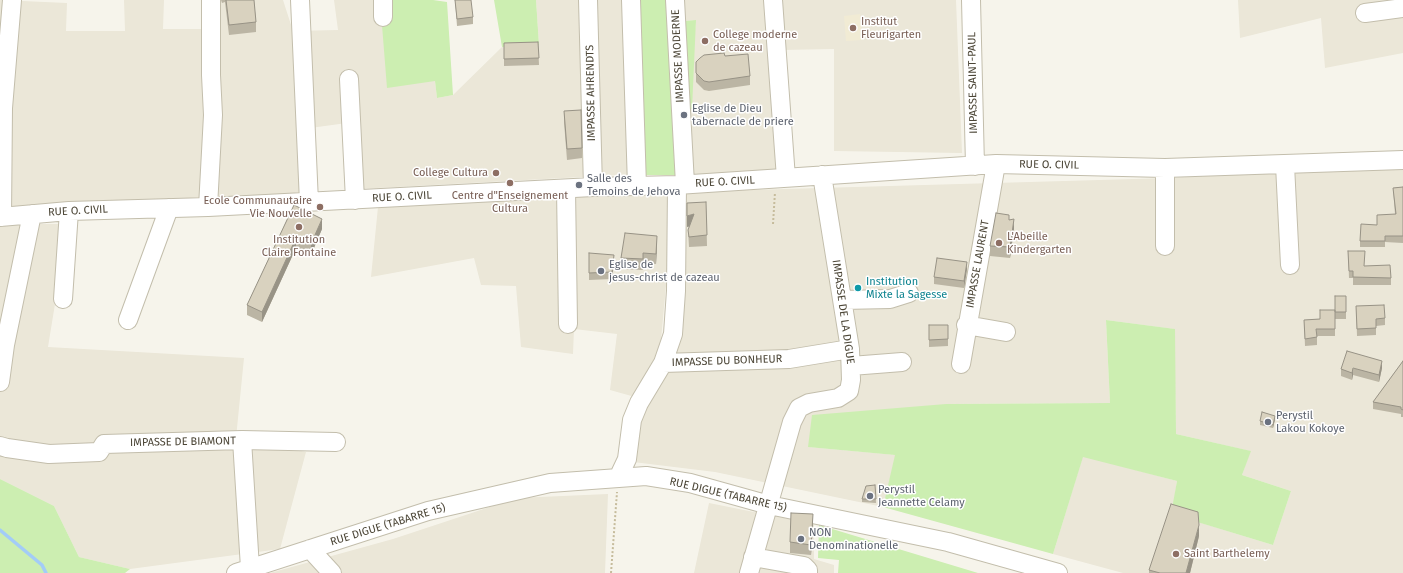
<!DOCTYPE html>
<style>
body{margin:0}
canvas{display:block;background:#f6f4eb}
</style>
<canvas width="1403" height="573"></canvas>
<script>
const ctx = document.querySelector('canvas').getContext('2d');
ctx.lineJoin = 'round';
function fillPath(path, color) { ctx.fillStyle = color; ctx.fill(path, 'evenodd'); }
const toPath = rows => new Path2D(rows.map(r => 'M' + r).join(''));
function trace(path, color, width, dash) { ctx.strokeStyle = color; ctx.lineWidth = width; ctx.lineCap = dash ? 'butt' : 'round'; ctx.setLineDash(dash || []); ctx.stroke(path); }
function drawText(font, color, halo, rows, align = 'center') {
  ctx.font = font + ' "Fira Sans",sans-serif'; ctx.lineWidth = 3; ctx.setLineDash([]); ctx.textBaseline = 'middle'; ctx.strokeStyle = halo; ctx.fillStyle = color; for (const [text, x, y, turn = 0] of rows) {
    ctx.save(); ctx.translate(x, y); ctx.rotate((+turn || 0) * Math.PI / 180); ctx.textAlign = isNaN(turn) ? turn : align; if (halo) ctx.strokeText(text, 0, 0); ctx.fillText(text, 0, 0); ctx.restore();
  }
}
fillPath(toPath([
 [0,0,67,3,66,31,125,31,124,0,164,0,163,29,203,29,209,0,283,0,293,31,338,30,334,0,380,0,435,81,437,98,453,95,502,47,539,44,536,0,631,0,637,174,358,189,354,122,303,129,300,194,0,210],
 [672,0,771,0,782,175,683,175,696,20,673,22],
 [778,0,956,0,962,153,834,151,834,49,781,50],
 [1238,0,1403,0,1403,53,1325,68,1321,18,1240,38],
 [1403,165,1403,573,1123,573,1053,554,1083,456,1177,481,1172,514,1273,545,1291,491,1242,475,1250,451,1176,434,1174,329,1106,320,1110,403,946,404,809,447,896,455,883,507,715,472,625,461,638,408,668,366,680,192,1169,178],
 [670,192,671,232,659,361,635,397,610,390,617,334,574,329,573,354,521,347,516,286,481,285,474,258,371,277,378,207],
 [0,224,68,224,48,347,244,358,236,438,306,452,280,549,130,569,79,557,54,506,0,479],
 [608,494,605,573,270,573,393,539,517,498],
 [709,503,814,524,814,559,834,565,834,573,694,573]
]), '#ebe7d8');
fillPath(toPath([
 [860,14,862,40,846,41,844,16]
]), '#f1ebd4');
fillPath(toPath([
 [380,0,433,0,447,2,453,95,437,98,435,81,387,88],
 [494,0,536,0,539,45,502,47],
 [639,0,672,0,673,22,696,20,692,109,684,111,683,175,644,175],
 [1106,320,1175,329,1176,434,1251,451,1242,475,1291,491,1273,545,1171,514,1177,481,1083,457,1053,554,883,507,895,455,808,447,812,415,946,404,1110,403],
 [0,479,54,506,79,557,130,569,125,573,0,573],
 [819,525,978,573,838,573,839,560,818,558]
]), '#cceeb1');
trace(toPath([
 [0,530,42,565,46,573]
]), '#a3ccf7', 3.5);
const minor = toPath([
 [300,0,309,202],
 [383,0,383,17],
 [588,0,593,187],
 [631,0,637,186],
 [675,0,685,184],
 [773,0,786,178],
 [971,0,975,166],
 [1365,13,1403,8],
 [349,79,355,200],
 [1285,165,1290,265],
 [1165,168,1165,246],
 [677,185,676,291,673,334,663,363,789,359,850,349],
 [566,189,568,324],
 [208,207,213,115,211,75,211,0],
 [0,217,69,211,208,207,593,187,677,185,996,164,1165,168,1403,160],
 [2,217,3,108,12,0],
 [63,299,69,211],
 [842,300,890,299,909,293],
 [128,320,169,208],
 [966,325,1006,332],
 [961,364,996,164],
 [851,366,902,362],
 [0,382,5,345,32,214],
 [242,440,336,442],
 [0,446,7,448,49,454,99,452,104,444,242,440,250,568],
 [618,478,627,459,632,420,639,403,663,363],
 [310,549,332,573],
 [753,557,804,566,808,570,808,573],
 [236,573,428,511,550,483,646,476,690,483,769,505,948,542,1058,573],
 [749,573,792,422,799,408,809,403,838,398,849,391,851,380,850,349,822,175]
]);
trace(minor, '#c3beac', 20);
trace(toPath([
 [773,224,775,192],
 [611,573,617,492]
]), '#c6bc9c', 2, [2, 2]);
trace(minor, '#fff', 18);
fillPath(toPath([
 [221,0,254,0,256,22,256,32,229,35,225,2,222,3],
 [455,0,473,17,473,24,457,26],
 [538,42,539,65,504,66,504,43],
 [725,56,750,76,750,85,709,91,704,90,696,82,696,62],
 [564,111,582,148,582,158,567,160,564,122],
 [1403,187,1403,243,1385,242,1385,247,1360,247,1360,241,1377,225,1395,214,1393,188],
 [706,202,707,246,689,247,688,230,690,226,687,227],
 [294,205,322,229,311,255,296,248,262,322,247,315,247,305],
 [1009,220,1014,229,1010,258,990,256,990,246],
 [657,246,656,264,643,263,643,270,621,269,621,258],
 [1348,251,1364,266,1391,278,1391,285,1353,285,1353,278,1349,278],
 [589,253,614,262,612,279,589,280],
 [967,269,964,288,934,284,934,277],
 [1335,296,1346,296,1346,319,1335,319],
 [1356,306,1385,318,1385,325,1376,326,1376,335,1357,336],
 [1335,310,1335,336,1317,336,1317,345,1305,346,1304,320,1320,319],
 [929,325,948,325,948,346,929,347],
 [1403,361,1403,417,1401,417,1401,414,1373,409,1373,402],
 [1382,368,1379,382,1353,375,1352,380,1341,376,1341,369],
 [1275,419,1273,428,1260,425,1260,421],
 [875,485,876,503,862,502,862,499],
 [813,525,811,555,790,553,790,542],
 [1199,536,1190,573,1149,573,1149,570]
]), '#bbb5a4');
fillPath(toPath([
 [694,214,694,225,687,227,687,216],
 [322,219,322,229,311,255,311,244],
 [1014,219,1014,229,1010,258,1010,247],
 [657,236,657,246,656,264,656,254],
 [296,238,296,248,262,322,262,312],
 [614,255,614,262,612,279,612,272],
 [967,262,967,269,964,288,964,281],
 [1382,361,1382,368,1379,382,1379,375],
 [1353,368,1353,375,1352,380,1352,373],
 [1275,416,1275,419,1273,428,1273,425],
 [813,514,813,525,811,555,811,545],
 [1199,525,1199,536,1190,573,1186,573]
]), '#989386');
const building = toPath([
 [226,0,254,0,256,22,229,25,226,0],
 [455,0,471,0,473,17,457,19,455,0],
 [538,42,539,58,504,59,504,43,538,42],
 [724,53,725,56,748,54,750,76,709,82,704,81,696,73,696,62,700,58,704,55,724,53],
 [581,110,582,148,567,149,564,111,581,110],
 [1403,187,1403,236,1385,236,1385,241,1360,241,1361,224,1377,225,1377,215,1396,214,1393,188,1403,187],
 [706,202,707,235,689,237,688,230,694,214,687,216,687,203,706,202],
 [294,205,322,219,311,244,296,238,262,312,247,305,294,205],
 [996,213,1009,215,1009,220,1014,219,1010,247,990,246,996,213],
 [625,233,657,236,656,254,643,253,643,259,621,258,625,233],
 [1348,251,1365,251,1364,266,1390,265,1391,278,1353,277,1353,271,1349,271,1348,251],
 [589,253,614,255,612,272,589,273,589,253],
 [937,258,967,262,964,281,934,277,937,258],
 [1335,296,1346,296,1346,312,1335,312,1335,296],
 [1384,305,1385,318,1376,319,1376,328,1357,329,1356,306,1384,305],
 [1320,310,1335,310,1335,329,1316,329,1317,337,1305,339,1304,320,1320,319,1320,310],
 [929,325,948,325,948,339,929,340,929,325],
 [1347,351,1382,361,1379,375,1353,368,1352,373,1341,369,1347,351],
 [1403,361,1403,410,1401,409,1401,407,1373,402,1403,361],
 [1262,412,1275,416,1273,425,1260,421,1262,412],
 [875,485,876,499,862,499,866,486,875,485],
 [1171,504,1198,512,1199,525,1186,573,1160,573,1149,570,1171,504],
 [791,513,813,514,811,545,790,542,791,513]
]);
fillPath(building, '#d9d2bf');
trace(building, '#989386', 1);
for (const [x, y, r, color] of [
 [853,28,4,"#8d6e63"],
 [705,41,4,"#8d6e63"],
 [684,115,4,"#6b7280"],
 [496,173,4,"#8d6e63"],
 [510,183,4,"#8d6e63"],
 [579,185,4,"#6b7280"],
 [320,207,4,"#8d6e63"],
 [299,227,4,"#8d6e63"],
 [999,243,4,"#8d6e63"],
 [601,271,4,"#6b7280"],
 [858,288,4,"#0f9aa8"],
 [1268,422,4,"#6b7280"],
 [870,496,4,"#6b7280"],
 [801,539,4,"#6b7280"],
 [1176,554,4,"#8d6e63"]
]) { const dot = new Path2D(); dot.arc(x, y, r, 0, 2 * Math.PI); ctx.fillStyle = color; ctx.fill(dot); trace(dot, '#fff', 1.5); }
drawText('11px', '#785e54', '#fff', [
 ["Institut",861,22],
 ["Fleurigarten",861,35],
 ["College moderne",713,35],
 ["de cazeau",713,48],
 ["College Cultura",488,173,"right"],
 ["Centre d\"Enseignement",510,196,"center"],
 ["Cultura",510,209,"center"],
 ["Ecole Communautaire",312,201,"right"],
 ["Vie Nouvelle",312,214,"right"],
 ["L'Abeille",1007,237],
 ["Kindergarten",1007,250],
 ["Institution",299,240,"center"],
 ["Claire Fontaine",299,253,"center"],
 ["Saint Barthelemy",1184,554]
], 'left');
drawText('11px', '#4c4637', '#fff', [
 ["IMPASSE MODERNE",678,56,-93],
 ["IMPASSE SAINT-PAUL",973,83,-91],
 ["IMPASSE AHRENDTS",591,93,-91],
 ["RUE O. CIVIL",1049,165,1],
 ["RUE O. CIVIL",725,182,-3],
 ["RUE O. CIVIL",402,197,-3],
 ["RUE O. CIVIL",78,211,-3],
 ["IMPASSE LAURENT",978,264,-80],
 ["IMPASSE DE LA DIGUE",843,312,82],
 ["IMPASSE DU BONHEUR",727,361,-2],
 ["IMPASSE DE BIAMONT",183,442,-1],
 ["RUE DIGUE (TABARRE 15)",728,495,13],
 ["RUE DIGUE (TABARRE 15)",388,525,-17]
]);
drawText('11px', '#5b616d', '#fff', [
 ["Eglise de Dieu",692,109],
 ["tabernacle de priere",692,122],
 ["Salle des",587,179],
 ["Temoins de Jehova",587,192],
 ["Eglise de",609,265],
 ["jesus-christ de cazeau",609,278],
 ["Perystil",1276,416],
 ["Lakou Kokoye",1276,429],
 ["Perystil",878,490],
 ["Jeannette Celamy",878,503],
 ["NON",809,533],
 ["Denominationelle",809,546]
], 'left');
drawText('11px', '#0d838f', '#fff', [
 ["Institution",866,282],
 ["Mixte la Sagesse",866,295]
], 'left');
</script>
